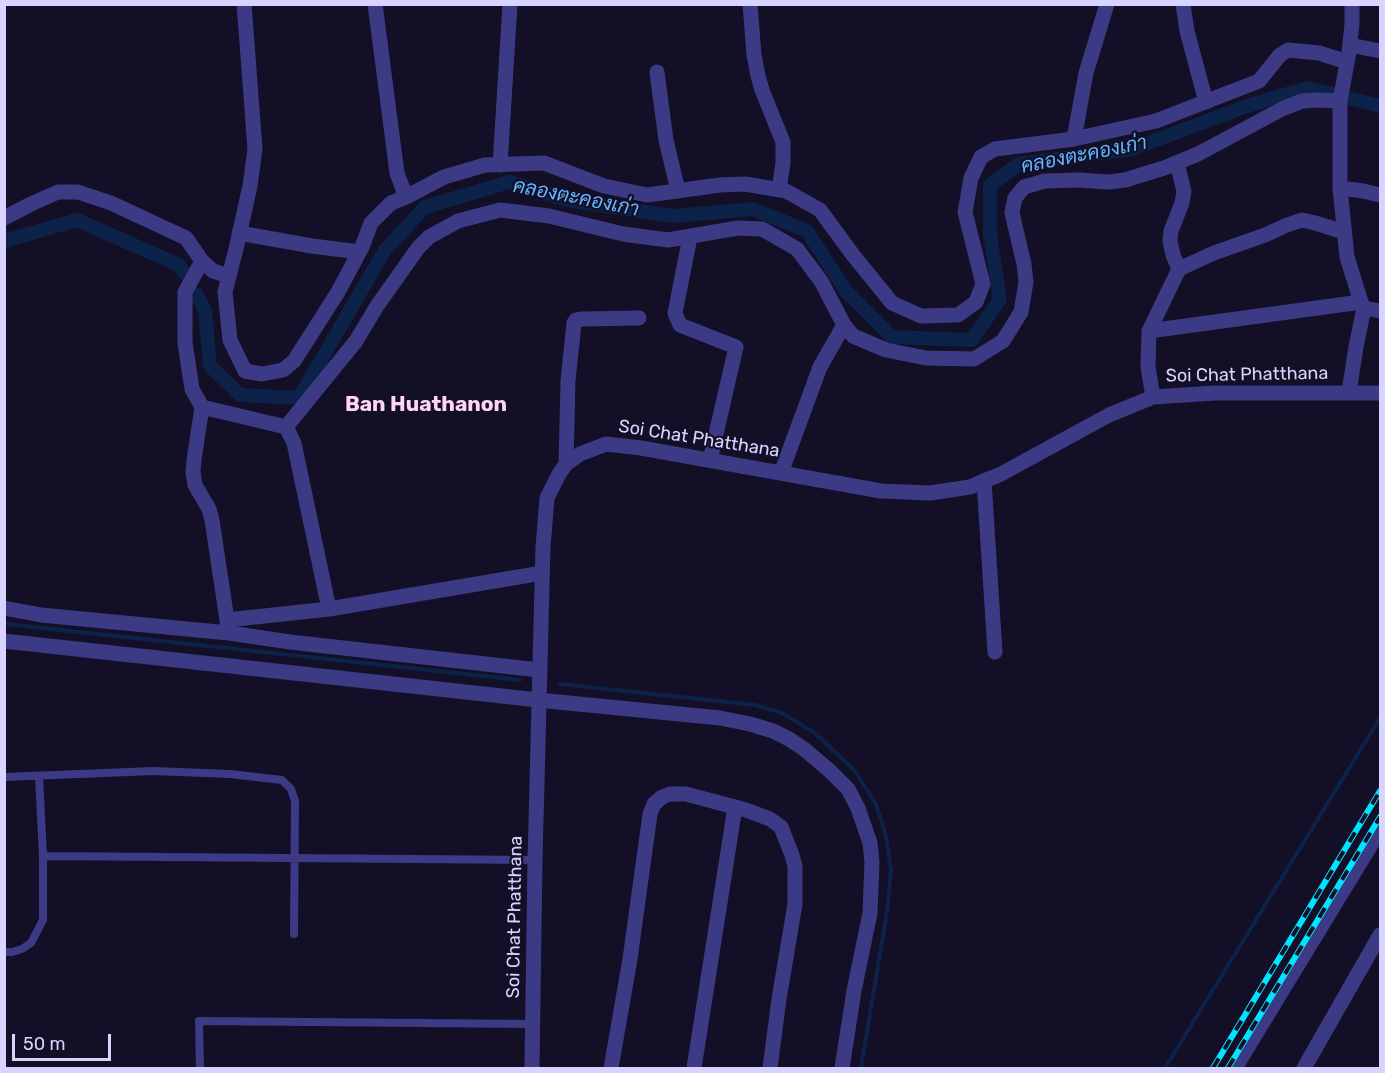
<!DOCTYPE html>
<meta charset="utf-8">
<style>
body{margin:0}
#map{position:relative;width:1385px;height:1073px;overflow:hidden;background:#130f26;font-family:Rubik,sans-serif}
canvas{display:block}
.frame{position:absolute;inset:0;border:6px solid #d9d4ff;pointer-events:none}
.scale{position:absolute;left:12px;top:1034px;width:99px;height:27px;box-sizing:border-box;border:3px solid #d9d4ff;border-top:0;padding-left:8px;font-size:18px;line-height:21px;white-space:nowrap;color:#d9d4ff;-webkit-text-stroke:4px #130f26;paint-order:stroke}
</style>
<div id="map">
<canvas width="1385" height="1073"></canvas>
<div class="frame"></div>
<div class="scale">50 m</div>
</div>
<script>
const ctx = document.querySelector('canvas').getContext('2d');
ctx.lineJoin = 'round';
const toPath = rows => new Path2D(rows.map(r => 'M' + r).join(''));
function trace(path, color, width, dash) { ctx.strokeStyle = color; ctx.lineWidth = width; ctx.lineCap = dash ? 'butt' : 'round'; ctx.setLineDash(dash || []); ctx.stroke(path); }
function drawText(font, color, halo, rows, align = 'center') {
  ctx.font = font + ' Rubik,Sarabun,sans-serif'; ctx.lineWidth = 4.5; ctx.setLineDash([]); ctx.textBaseline = 'middle'; ctx.strokeStyle = halo; ctx.fillStyle = color; for (const [text, x, y, turn = 0] of rows) {
    ctx.save(); ctx.translate(x, y); ctx.rotate((+turn || 0) * Math.PI / 180); ctx.textAlign = isNaN(turn) ? turn : align; if (halo) ctx.strokeText(text, 0, 0); ctx.fillText(text, 0, 0); ctx.restore();
  }
}
trace(toPath([
 [4,623,15,625,520,680],
 [560,684,755,705,782,713,815,733,854,770,876,804,886,836,891,870,887,912,861,1068],
 [1165,1068,1380,718]
]), '#0c2248', 4);
trace(toPath([
 [4,241,77,220,179,265,184,273],
 [196,294,205,310,210,366,240,395,299,398,385,250,425,207,509,182,572,201,673,216,753,209,807,231,846,291,892,337,972,340,1000,299,990,235,990,185,1019,164,1132,149,1250,105,1308,88,1380,106]
]), '#0c2248', 14);
trace(toPath([
 [4,777,154,771,230,774,282,780,291,789,295,801,294,934],
 [43,856,535,860],
 [4,952,12,952,22,949,31,943,43,920,43,856,39,776],
 [200,1068,199,1021,533,1024]
]), '#3d3a85', 8);
trace(toPath([
 [244,4,255,149,250,186,236,249,225,292,230,340,245,371,262,374,283,370,294,361,338,292,362,247,371,223,391,203,406,197,444,177,485,165,544,163,604,186,647,195,720,185,745,184,786,191,820,210,853,255,892,303,921,316,958,315,976,302,983,284,965,212,971,178,981,157,995,149,1074,139,1156,121,1259,81,1280,55,1288,50,1319,53,1347,62],
 [375,4,397,173,406,197],
 [750,4,754,55,758,76,762,90,783,142,783,163,779,190],
 [1183,4,1187,31,1206,102],
 [1352,4,1352,24,1349,52,1340,101,1340,188,1347,257,1361,302,1364,308,1380,311],
 [1350,45,1380,51],
 [657,72,666,140,678,191],
 [1074,139,1086,73,1107,4],
 [1177,163,1184,191,1182,203,1171,231,1170,241,1173,255,1179,269],
 [500,165,510,4],
 [1340,188,1363,191,1380,195],
 [4,218,33,203,58,192,78,192,111,203,186,238,202,261,213,271,229,276],
 [239,233,312,246,359,252],
 [690,237,675,313,680,325,736,347,710,460],
 [202,261,185,292,185,343,192,389,202,407,286,427,294,443,329,609],
 [844,325,853,336,886,350,926,358,974,359,1003,341,1021,312,1026,282,1024,264,1012,213,1015,198,1024,187,1045,181,1079,180,1108,182,1125,180,1164,168,1198,154,1282,109,1302,101,1318,100,1340,101],
 [1149,331,1179,269,1214,253,1265,235,1287,225,1302,220,1315,223,1344,232],
 [1349,392,1356,347,1364,308],
 [1153,397,1148,367,1149,331,1361,302],
 [202,407,194,460,193,472,195,485,209,509,212,520,227,620],
 [286,427,356,341,377,306,418,248,429,237,458,221,500,210,549,216,623,234,668,240,738,228,762,229,797,249,821,281,844,325,820,367,781,473],
 [566,464,568,381,574,323,576,320,583,319,639,318],
 [984,481,995,652],
 [4,608,41,615,229,633,290,642,539,670],
 [229,633,227,620,329,609,542,573],
 [4,641,538,700,720,718,750,724,773,731,789,739,804,749,830,771,848,789,858,808,870,843,872,862,870,913,854,991,842,1068],
 [532,1068,535,860,543,547,547,498,559,474,566,464,580,454,606,444,641,448,881,491,930,493,970,487,984,481,1001,474,1109,415,1153,397,1215,393,1380,393],
 [611,1068,630,959,650,814,654,804,662,797,670,794,686,794,746,810,770,819,781,827,792,855,795,866,795,904,779,999,770,1068],
 [694,1068,735,807],
 [1235,1068,1380,830],
 [1304,1068,1380,935]
]), '#3d3a85', 15);
const rail = toPath([
 [1213,1068,1380,791],
 [1228,1068,1380,817]
]);
trace(rail, '#00e5ff', 6);
trace(rail, '#130f26', 4, [11]);
drawText('18px', '#d9d4ff', '#130f26', [
 ["Soi Chat Phatthana",1247,375,-1],
 ["Soi Chat Phatthana",699,439,9],
 ["Soi Chat Phatthana",515,917,-89]
]);
drawText('italic 20px', '#62b6ff', '#130f26', [
 ["คลองตะคองเก่า",1084,155,-11],
 ["คลองตะคองเก่า",576,198,11]
]);
drawText('bold 21px', '#ffd6f0', '#130f26', [
 ["Ban Huathanon",426,405]
]);
</script>
